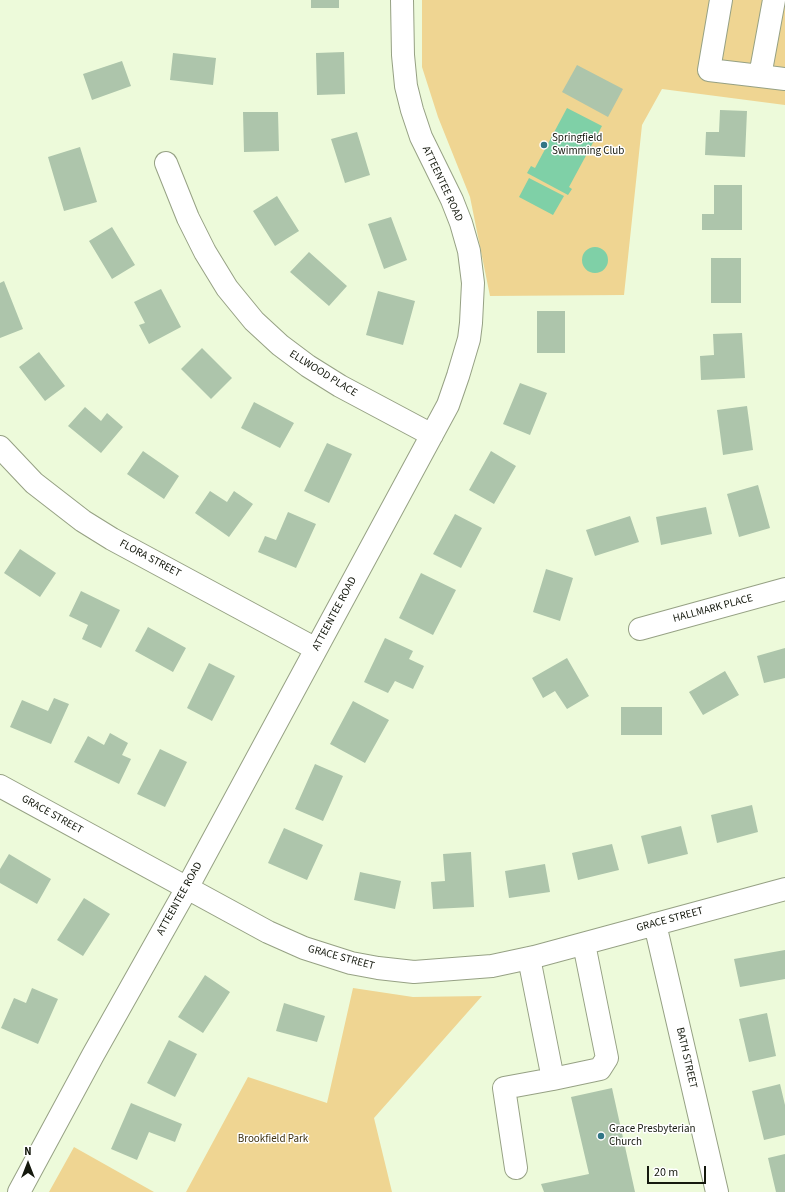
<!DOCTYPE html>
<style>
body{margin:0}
#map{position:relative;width:785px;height:1192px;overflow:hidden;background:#edfada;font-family:"Source Sans 3",sans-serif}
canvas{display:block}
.north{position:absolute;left:8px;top:1144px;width:40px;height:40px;-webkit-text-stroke:3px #fff;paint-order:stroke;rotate:0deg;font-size:11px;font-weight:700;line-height:16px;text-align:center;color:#15190e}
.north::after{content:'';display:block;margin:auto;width:14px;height:18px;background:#15190e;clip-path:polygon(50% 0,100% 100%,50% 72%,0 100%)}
.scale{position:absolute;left:647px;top:1166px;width:59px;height:18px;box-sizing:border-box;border:2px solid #15190e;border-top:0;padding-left:5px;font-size:12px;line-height:14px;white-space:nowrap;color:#15190e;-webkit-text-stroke:3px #fff;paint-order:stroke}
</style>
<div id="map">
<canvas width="785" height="1192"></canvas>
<div class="north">N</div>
<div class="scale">20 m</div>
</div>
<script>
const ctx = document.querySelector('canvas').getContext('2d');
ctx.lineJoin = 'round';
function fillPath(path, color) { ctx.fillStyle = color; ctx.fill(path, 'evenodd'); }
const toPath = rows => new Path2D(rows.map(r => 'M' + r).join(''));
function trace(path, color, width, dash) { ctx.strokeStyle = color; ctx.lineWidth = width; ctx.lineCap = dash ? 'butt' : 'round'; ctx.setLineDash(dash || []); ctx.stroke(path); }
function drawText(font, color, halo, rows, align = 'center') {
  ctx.font = font + ' "Source Sans 3",sans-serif'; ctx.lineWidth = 3; ctx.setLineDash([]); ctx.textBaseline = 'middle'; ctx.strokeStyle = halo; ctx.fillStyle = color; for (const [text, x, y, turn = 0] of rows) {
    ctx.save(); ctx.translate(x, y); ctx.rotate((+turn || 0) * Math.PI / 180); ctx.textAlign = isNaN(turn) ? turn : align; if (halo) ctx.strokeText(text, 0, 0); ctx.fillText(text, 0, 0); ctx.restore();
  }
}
fillPath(toPath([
 [422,0,785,0,785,105,662,89,642,125,624,295,490,296,470,197,438,117,422,67],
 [353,988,413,997,482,996,374,1118,392,1192,186,1192,248,1077,327,1103],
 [74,1147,154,1192,49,1192]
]), '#efd592');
fillPath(toPath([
 [567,108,602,126,569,187,572,189,568,195,527,173,531,166,535,168],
 [529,178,564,196,553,215,519,197],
 '582 260a13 13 0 1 1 26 0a13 13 0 1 1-26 0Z'
]), '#7fd0a7');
fillPath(toPath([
 [311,0,339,0,339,8,311,8],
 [344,52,345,94,317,95,316,53],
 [173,53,216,58,213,85,170,80],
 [122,61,131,86,92,100,83,74],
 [577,65,623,89,608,117,562,92],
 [720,110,747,111,745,157,705,155,706,132,719,132],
 [243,112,278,112,279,151,244,152],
 [357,132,370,175,345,183,331,139],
 [80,147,97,202,64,211,48,157],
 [714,185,742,185,742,230,702,230,702,214,714,214],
 [277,196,299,231,275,246,253,211],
 [391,217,407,260,384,269,368,224],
 [112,227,135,265,112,279,89,241],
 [309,252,347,286,329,306,290,272],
 [711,258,741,258,741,303,711,303],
 [4,281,23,329,0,338,0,283],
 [161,289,181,327,149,344,139,325,145,323,134,302],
 [378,291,415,301,403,345,366,335],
 [537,311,565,311,565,353,537,353],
 [742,333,745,378,701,380,700,356,714,355,713,334],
 [202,348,232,378,211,399,181,369],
 [39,352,65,386,45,401,19,367],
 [520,383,547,393,530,435,503,424],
 [254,402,294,423,280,448,241,428],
 [747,406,753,450,723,455,717,410],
 [85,407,101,421,107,413,123,427,101,453,68,426],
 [327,443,352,454,329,503,304,491],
 [143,451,179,476,164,499,127,474],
 [491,451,516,466,494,504,469,490],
 [758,485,770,528,739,537,727,494],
 [210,491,227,502,234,491,253,504,229,537,195,513],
 [706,507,712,534,661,545,656,517],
 [288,512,316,524,296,568,258,552,265,536,276,540],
 [455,514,482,528,461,568,433,554],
 [630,516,639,542,595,556,586,530],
 [20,549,56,573,40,597,4,573],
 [546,569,573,578,560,621,533,612],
 [421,573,456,590,433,635,399,618],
 [81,591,120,610,101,648,82,639,88,625,69,616],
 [148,627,186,648,173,672,135,651],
 [385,638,413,651,409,659,424,666,413,689,395,681,388,693,364,682],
 [785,648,785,678,764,683,757,656],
 [567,658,589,696,567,709,555,691,543,698,532,678],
 [209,663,235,676,212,721,187,708],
 [725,671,739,695,703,715,689,692],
 [54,698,69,704,51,744,10,727,22,700,48,711],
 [353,701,389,720,365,763,330,744],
 [621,707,662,707,662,735,621,735],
 [110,733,128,743,122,755,131,759,119,784,74,762,88,736,104,745],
 [160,749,187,762,165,807,137,794],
 [315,764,343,776,323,821,295,809],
 [752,805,758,832,717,843,711,815],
 [681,826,688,854,648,864,641,836],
 [284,828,323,845,307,880,268,863],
 [612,844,619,870,578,880,572,853],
 [471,852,474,907,433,909,431,882,445,881,443,854],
 [9,854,51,879,37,904,0,883,0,869],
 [545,864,550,892,509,898,505,871],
 [360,872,401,881,395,909,354,900],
 [84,898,110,914,83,956,57,940],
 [785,950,785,979,740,987,734,959],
 [205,975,230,992,203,1033,178,1017],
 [32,988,58,999,38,1044,1,1028,14,998,26,1003],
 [284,1003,325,1016,317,1042,276,1031],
 [767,1013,776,1056,749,1062,739,1019],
 [169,1040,197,1054,175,1097,147,1083],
 [780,1084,785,1105,785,1135,764,1140,752,1091],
 [612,1088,635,1192,544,1192,541,1184,589,1174,571,1097],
 [131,1103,182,1124,175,1142,149,1132,137,1160,111,1149],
 [785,1154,785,1192,776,1192,768,1158]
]), '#adc5ab');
const minor = toPath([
 [721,0,709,70,760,76,774,0],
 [760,76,785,79],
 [166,163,188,218,205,252,227,288,254,321,280,345,308,366,340,386,432,435],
 [0,447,34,483,83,521,112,539,316,649],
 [640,629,785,589],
 [0,786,268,932,304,948,351,963,378,968,414,972,492,966,534,957,785,889],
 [655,924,717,1192],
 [529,958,553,1079,600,1069,607,1058,584,944],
 [516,1168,504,1088,553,1079],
 [19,1192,93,1055,187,888,448,405,458,376,469,339,471,323,473,283,469,251,461,223,452,200,421,137,412,110,406,86,403,55,402,0]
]);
trace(minor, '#96a184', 24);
trace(minor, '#fff', 22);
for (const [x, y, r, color] of [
 [544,145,4,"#327686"],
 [601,1136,4,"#327686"]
]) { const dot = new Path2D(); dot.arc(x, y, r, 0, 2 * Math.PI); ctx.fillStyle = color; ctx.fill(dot); trace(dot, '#fff', 1.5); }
drawText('11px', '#15190e', '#fff', [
 ["Springfield",552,139],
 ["Swimming Club",552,152],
 ["Grace Presbyterian",609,1130],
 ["Church",609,1143]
], 'left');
drawText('11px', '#15190e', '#fff', [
 ["ATTEENTEE ROAD",442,184,65],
 ["ELLWOOD PLACE",323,374,32],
 ["FLORA STREET",150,559,28],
 ["HALLMARK PLACE",713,609,-15],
 ["ATTEENTEE ROAD",335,614,-62],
 ["GRACE STREET",52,815,29],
 ["ATTEENTEE ROAD",180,899,-61],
 ["GRACE STREET",670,920,-15],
 ["GRACE STREET",341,958,15],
 ["BATH STREET",686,1058,77]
]);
drawText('11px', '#3d3110', '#fff', [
 ["Brookfield Park",273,1140]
]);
</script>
